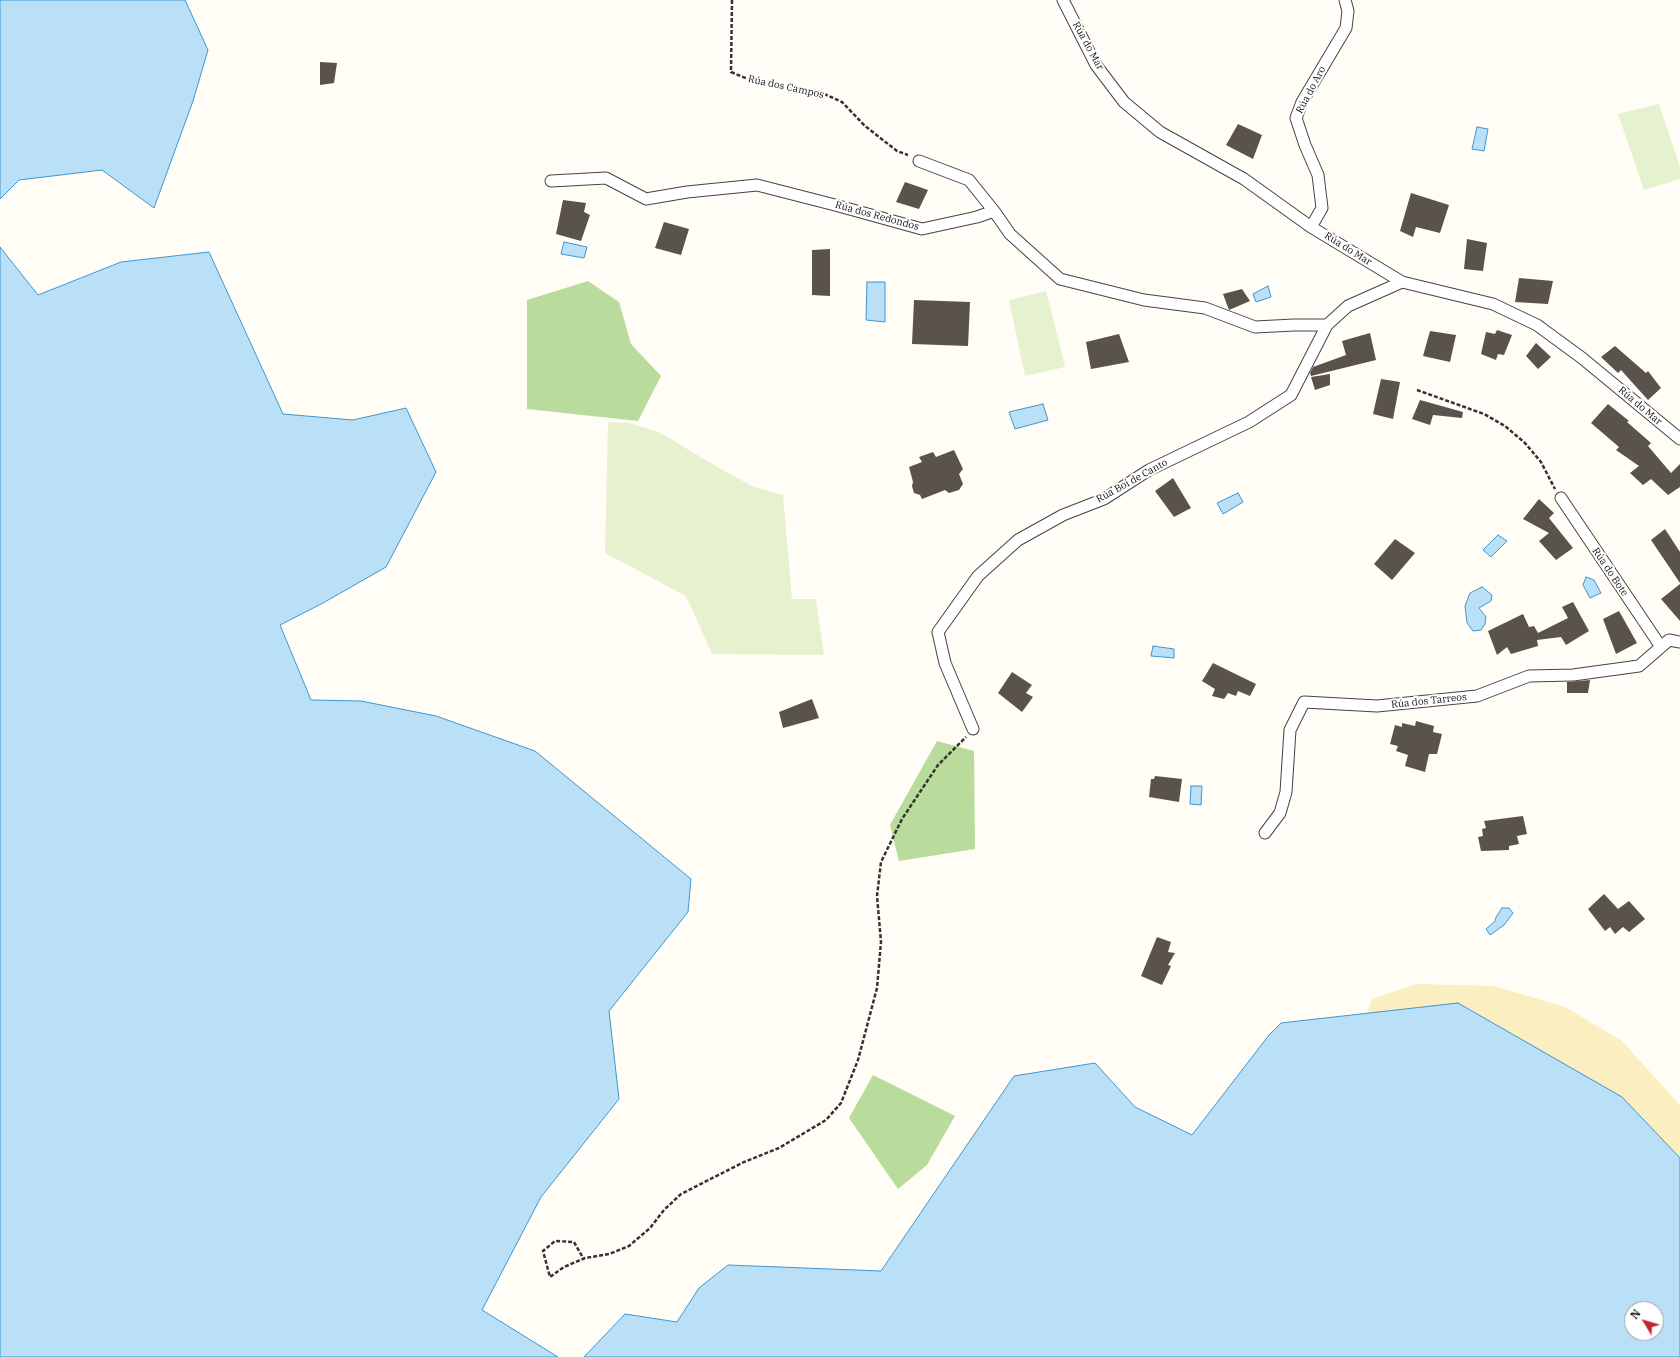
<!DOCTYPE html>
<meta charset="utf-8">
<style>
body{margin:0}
#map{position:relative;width:1680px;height:1357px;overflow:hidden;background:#fffdf5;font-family:"IBM Plex Serif",serif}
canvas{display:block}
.north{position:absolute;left:1624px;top:1301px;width:40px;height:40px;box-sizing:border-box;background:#fff;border:1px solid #a0a0a0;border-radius:50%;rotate:308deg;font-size:11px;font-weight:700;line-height:16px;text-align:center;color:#111}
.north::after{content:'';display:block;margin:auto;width:14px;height:18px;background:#c4262e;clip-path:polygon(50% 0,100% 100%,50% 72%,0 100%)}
</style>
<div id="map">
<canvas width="1680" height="1357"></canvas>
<div class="north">N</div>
</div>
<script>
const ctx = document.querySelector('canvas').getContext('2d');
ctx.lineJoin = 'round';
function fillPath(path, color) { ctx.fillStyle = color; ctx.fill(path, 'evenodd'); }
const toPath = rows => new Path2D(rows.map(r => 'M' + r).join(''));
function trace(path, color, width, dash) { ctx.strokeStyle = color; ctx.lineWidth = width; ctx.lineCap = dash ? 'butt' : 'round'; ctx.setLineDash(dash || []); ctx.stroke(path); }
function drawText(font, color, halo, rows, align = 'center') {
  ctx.font = font + ' "IBM Plex Serif",serif'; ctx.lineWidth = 4; ctx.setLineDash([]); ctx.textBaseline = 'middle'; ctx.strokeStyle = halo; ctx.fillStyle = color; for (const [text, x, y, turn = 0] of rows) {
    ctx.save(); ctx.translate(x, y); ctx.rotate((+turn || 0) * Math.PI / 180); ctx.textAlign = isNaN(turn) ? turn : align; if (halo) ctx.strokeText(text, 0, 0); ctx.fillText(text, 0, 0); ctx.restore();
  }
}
fillPath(toPath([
 [588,281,619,302,631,344,661,376,638,421,527,409,527,300],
 [937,741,974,751,975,849,899,861,890,825],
 [873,1075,955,1116,927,1165,898,1189,849,1118]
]), '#b9dc9c');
fillPath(toPath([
 [1417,984,1494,986,1565,1007,1622,1041,1680,1105,1680,1357,1611,1357,1363,1023,1372,999],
 [1632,1309,1656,1309,1656,1333,1632,1333]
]), '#fbeec1');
fillPath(toPath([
 [1659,104,1680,167,1680,179,1644,190,1618,114],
 [1046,291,1065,367,1025,376,1009,300],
 [608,422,629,423,659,432,719,468,754,487,783,495,792,599,816,599,824,655,712,654,686,596,605,553]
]), '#e6f2cf');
const water = toPath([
 [0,0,185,0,208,50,193,101,154,208,102,170,19,180,0,199,0,0],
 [1477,127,1488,129,1484,151,1472,149,1477,127],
 [564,242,587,247,584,258,561,254,564,242],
 [0,247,38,295,121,262,209,252,283,414,353,420,406,408,436,472,386,567,323,603,280,625,311,700,361,701,436,716,535,751,691,879,688,912,609,1011,619,1099,541,1197,482,1310,558,1357,0,1357,0,247],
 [867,282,885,282,885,322,866,320,867,282],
 [1268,286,1271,297,1256,302,1253,294,1268,286],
 [1043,404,1048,420,1015,429,1009,412,1043,404],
 [1238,493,1243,502,1223,514,1217,503,1238,493],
 [1498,535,1507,541,1491,557,1483,550,1498,535],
 [1586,577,1594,580,1601,593,1590,598,1583,585,1586,577],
 [1482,587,1492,595,1491,601,1479,608,1486,617,1485,624,1481,630,1473,631,1467,623,1465,606,1470,593,1482,587],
 [1153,646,1174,649,1174,658,1151,656,1153,646],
 [1191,786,1202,786,1201,805,1190,804,1191,786],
 [1502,908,1509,908,1513,913,1504,925,1490,935,1486,929,1495,921,1496,917,1502,908],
 [1458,1003,1622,1097,1680,1158,1680,1357,584,1357,625,1314,677,1322,699,1288,728,1265,881,1271,1014,1076,1095,1063,1135,1107,1192,1135,1269,1035,1281,1023,1458,1003],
 [1632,1309,1656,1309,1656,1333,1632,1333,1632,1309]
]);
fillPath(water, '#b9e0f7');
trace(water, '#3f96cf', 1);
fillPath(toPath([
 [320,62,337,63,334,83,320,85],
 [1238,124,1262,135,1253,159,1226,145],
 [905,182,928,190,919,209,896,202],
 [1411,193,1449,205,1440,233,1416,227,1413,237,1400,231],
 [563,200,586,203,584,212,590,215,581,241,556,234],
 [664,222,689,229,681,255,655,248],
 [1467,239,1487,243,1483,271,1464,269],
 [830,249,830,296,812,295,812,250],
 [1519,278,1553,281,1548,304,1515,302],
 [1242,289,1250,301,1229,310,1223,294],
 [914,300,970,302,968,346,912,344],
 [1497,330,1512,335,1504,355,1498,354,1496,360,1481,354,1486,332,1495,334],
 [1430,331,1456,335,1450,362,1423,356],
 [1370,333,1376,360,1311,376,1310,373,1313,367,1346,355,1342,341],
 [1119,334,1129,362,1091,369,1086,342],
 [1536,343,1551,357,1538,369,1526,356],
 [1615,346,1646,373,1648,371,1661,388,1648,400,1621,370,1618,373,1601,357],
 [1330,374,1330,385,1315,390,1311,377],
 [1381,379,1400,382,1393,419,1373,414],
 [1420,400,1463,412,1462,418,1433,415,1430,425,1412,419],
 [1608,404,1629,421,1627,422,1651,443,1648,446,1671,473,1680,464,1680,487,1668,495,1651,479,1643,485,1630,473,1639,466,1616,450,1619,447,1591,423],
 [954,450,963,469,959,474,963,484,959,490,949,493,945,490,922,499,920,495,914,493,912,486,913,482,909,467,922,462,919,457,933,452,936,457],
 [1173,478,1191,508,1174,517,1155,491],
 [1539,499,1554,513,1549,518,1573,548,1556,560,1539,541,1549,533,1523,519],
 [1665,529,1680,552,1680,583,1651,540],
 [1395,539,1415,553,1392,580,1374,564],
 [1680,584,1680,621,1661,599],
 [1573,602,1589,631,1566,645,1561,637,1537,640,1538,646,1511,654,1507,647,1497,655,1488,631,1523,614,1529,627,1534,626,1538,633,1568,618,1562,607],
 [1619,611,1637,643,1616,654,1603,619],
 [1213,663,1256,684,1250,696,1238,691,1236,696,1228,693,1224,699,1212,696,1215,689,1202,681],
 [1012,672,1032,685,1026,693,1033,697,1022,712,998,693],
 [1590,680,1588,693,1567,693,1567,682],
 [812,699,819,718,783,728,779,712],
 [1416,721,1434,726,1433,732,1442,734,1437,754,1429,754,1425,772,1405,766,1408,755,1396,751,1398,746,1390,744,1395,725,1402,727,1402,723,1415,726],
 [1155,776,1182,779,1179,802,1149,797,1151,779,1154,779],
 [1523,816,1527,834,1517,836,1519,844,1509,846,1509,850,1481,851,1478,837,1483,836,1482,829,1486,828,1484,821],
 [1604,894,1618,909,1629,901,1645,919,1629,932,1623,927,1615,934,1610,927,1605,931,1588,909],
 [1157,937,1171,942,1168,952,1175,953,1168,965,1171,966,1162,985,1141,976]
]), '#5a524d');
const minor = toPath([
 [1063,0,1096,65,1124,102,1160,132,1244,179,1311,227,1402,282,1493,304,1537,325,1582,358,1680,439],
 [919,161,969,180,994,211],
 [551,181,606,178,646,199,687,192,757,185,835,205,922,229,977,217,994,211,1010,234,1060,279,1144,300,1205,308,1255,327,1294,325,1327,325,1348,306,1402,282],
 [1311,227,1322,208,1318,175,1305,145,1296,118,1302,102,1346,28,1348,11,1345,0],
 [1561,498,1661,647],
 [973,729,945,663,938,632,978,576,1018,540,1063,515,1104,499,1149,470,1249,422,1291,395,1327,325],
 [1265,833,1280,813,1286,792,1290,730,1304,702,1377,706,1477,696,1529,676,1573,675,1639,666,1669,640,1680,642]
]);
trace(minor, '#444', 13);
trace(toPath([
 [732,0,731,72,748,79,820,92,842,102,865,126,897,151,908,155],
 [1417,390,1484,414,1505,426,1525,443,1541,462,1555,489],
 [582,1256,574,1242,555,1241,543,1251,550,1277,564,1267,585,1258,609,1254,629,1246,650,1228,664,1210,681,1194,744,1162,779,1148,826,1120,841,1103,858,1060,877,988,881,942,877,896,881,862,902,819,938,765,966,737]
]), '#333', 2.5, [4, 2]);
trace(minor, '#fff', 11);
drawText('10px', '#111', '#fff', [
 ["Rúa do Mar",1088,46,61],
 ["Rúa dos Campos",786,87,12],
 ["Rúa do Aro",1311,90,-62],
 ["Rúa dos Redondos",877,216,15],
 ["Rúa do Mar",1348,249,32],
 ["Rúa do Mar",1640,406,40],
 ["Rúa Boi de Canto",1132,481,-29],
 ["Rúa do Bote",1610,572,56],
 ["Rúa dos Tarreos",1429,701,-6]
]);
</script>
